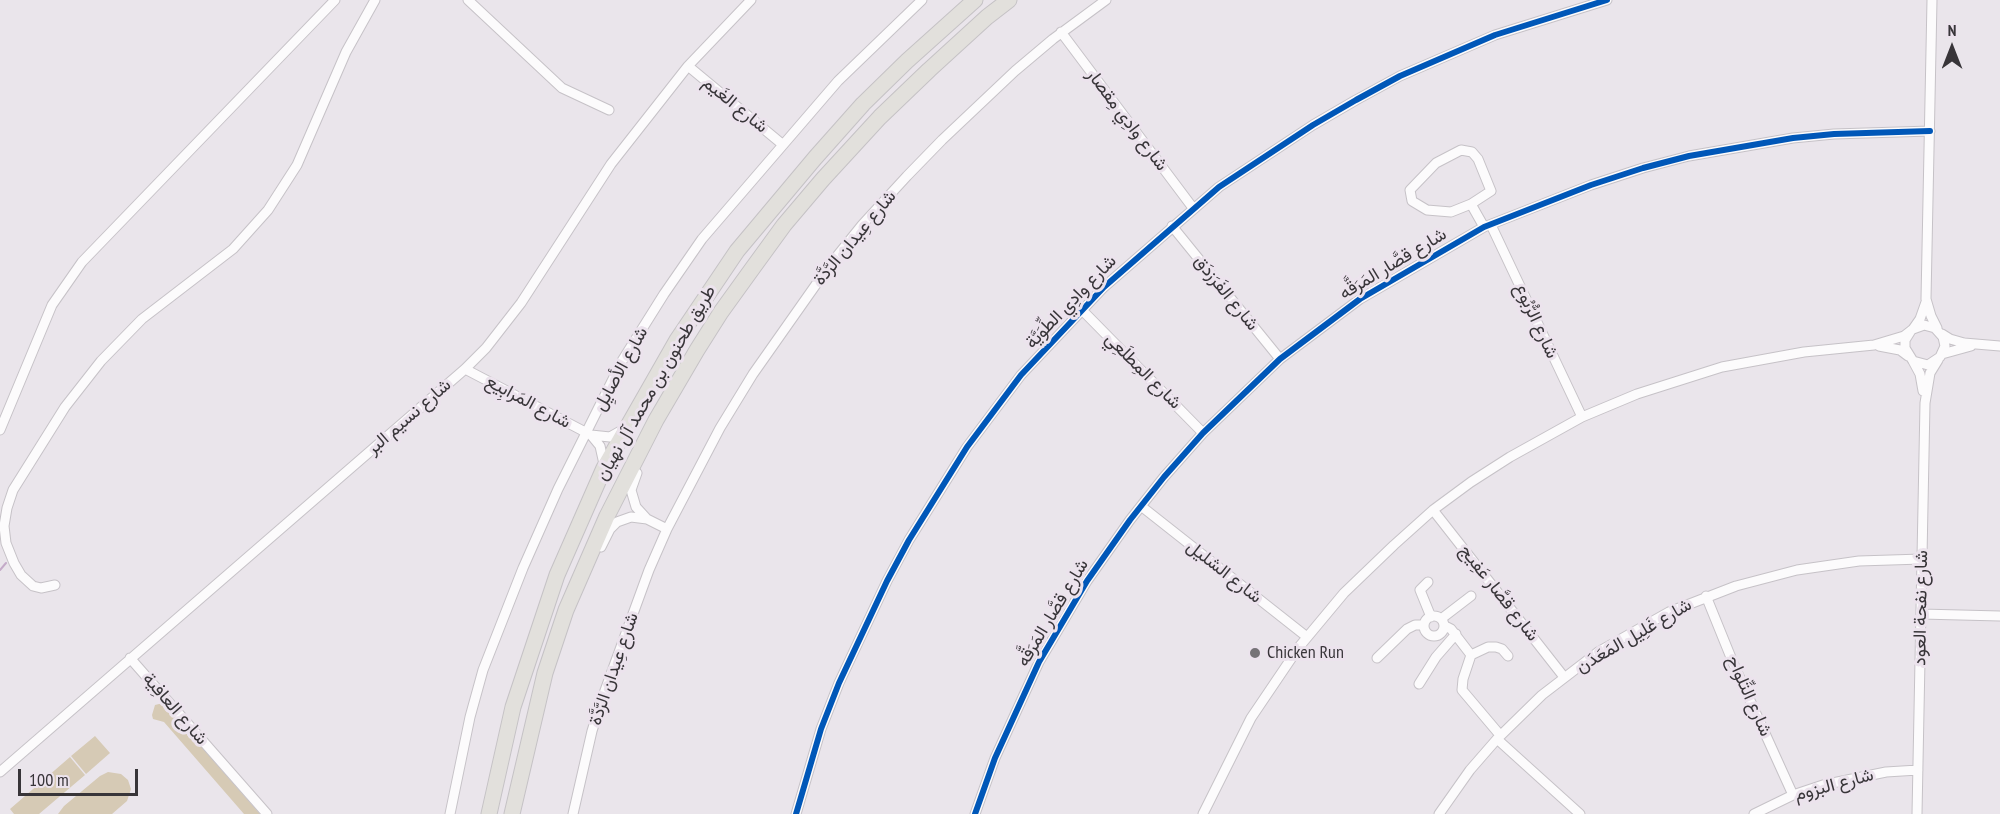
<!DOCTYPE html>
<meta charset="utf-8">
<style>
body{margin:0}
#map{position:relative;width:2000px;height:814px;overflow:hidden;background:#eae5eb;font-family:"PT Sans Narrow",sans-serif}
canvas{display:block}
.north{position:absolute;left:1922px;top:18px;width:60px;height:60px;-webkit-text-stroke:4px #ece3ed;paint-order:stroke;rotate:0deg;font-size:16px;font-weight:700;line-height:24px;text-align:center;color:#383539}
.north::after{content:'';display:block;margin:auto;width:21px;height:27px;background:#383539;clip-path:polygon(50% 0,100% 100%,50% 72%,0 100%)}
.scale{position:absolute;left:18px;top:769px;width:120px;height:27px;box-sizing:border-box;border:3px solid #383539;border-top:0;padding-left:8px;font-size:18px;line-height:21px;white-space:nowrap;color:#383539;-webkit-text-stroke:4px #ece3ed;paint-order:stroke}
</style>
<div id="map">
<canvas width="2000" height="814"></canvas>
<div class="north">N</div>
<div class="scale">100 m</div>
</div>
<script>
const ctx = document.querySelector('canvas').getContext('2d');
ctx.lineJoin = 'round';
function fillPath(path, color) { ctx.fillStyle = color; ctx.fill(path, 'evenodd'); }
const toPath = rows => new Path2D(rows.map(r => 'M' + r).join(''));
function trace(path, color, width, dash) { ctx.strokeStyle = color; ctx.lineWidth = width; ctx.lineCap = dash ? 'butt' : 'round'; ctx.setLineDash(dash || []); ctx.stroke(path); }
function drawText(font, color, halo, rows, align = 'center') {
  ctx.font = font + ' "PT Sans Narrow",Vazirmatn,sans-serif'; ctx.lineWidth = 6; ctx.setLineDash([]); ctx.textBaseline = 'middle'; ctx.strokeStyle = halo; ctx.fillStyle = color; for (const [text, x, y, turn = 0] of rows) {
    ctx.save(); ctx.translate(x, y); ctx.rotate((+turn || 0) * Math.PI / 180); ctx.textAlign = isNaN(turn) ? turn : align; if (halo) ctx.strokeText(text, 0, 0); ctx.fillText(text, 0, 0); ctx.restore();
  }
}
fillPath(toPath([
 [163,703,165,705,260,814,244,814,164,722,153,719,152,715,155,705],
 [95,736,110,753,86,774,71,756],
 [70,757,85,775,39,814,14,814,10,809],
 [108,772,121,774,128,780,131,789,127,801,112,814,58,814,64,806,100,776]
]), '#d6cab5');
trace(toPath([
 [0,570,6,563]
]), '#c4aac8', 2);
const street = toPath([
 [468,0,562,88,609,110],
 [1932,0,1926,299,1931,316,1937,328],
 [1061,32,1193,208],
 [688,66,782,144],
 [1471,204,1451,212,1427,210,1412,201,1410,190,1436,163,1461,150,1472,152,1478,159,1491,191,1471,204,1484,227],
 [1491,225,1582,417],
 [1172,226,1280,359],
 [1082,310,1203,433],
 [1913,329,1920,319,1926,302],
 [1942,334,1950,339,1964,343,2000,346],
 [1879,346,1900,350,1908,356],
 [1942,354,1971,346],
 [1913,361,1920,374,1923,391],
 [465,369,591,435,610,437,624,429],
 [0,430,52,305,82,262,335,0],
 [591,435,600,446,604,464],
 [637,473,631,490,636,507,647,519,667,529],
 [1141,506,1307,637],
 [1433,510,1564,677],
 [601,547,610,529,617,522,631,517,647,519],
 [1428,582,1420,590,1431,617],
 [55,585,41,588,33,586,21,575,14,563,6,543,4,526,7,508,13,490,65,407,101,361,142,319,233,249,268,210,297,165,346,52,375,0],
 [1706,596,1734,665,1793,795],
 [1921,614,2000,616],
 '1424 626a10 10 0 1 1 20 0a10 10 0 1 1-20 0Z',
 [1441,619,1471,596],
 [1445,626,1451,629,1471,655,1463,679,1462,690,1500,735],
 [1471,655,1488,647,1496,647,1502,649,1508,656],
 [130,658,267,814],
 [1377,658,1407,629,1415,625,1423,625],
 [1419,684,1436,657,1456,634],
 [1497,739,1580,814],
 [0,772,465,369,486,348,521,303,611,164,688,66,751,0],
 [450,814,470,717,483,670,523,568,558,489,622,361,664,294,702,239,838,81,922,0],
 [573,814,592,731,603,696,649,570,667,529,720,428,753,374,829,266,862,225,907,176,942,140,1015,71,1053,39,1106,0],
 [796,814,821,729,839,683,887,581,909,540,967,447,1021,375,1104,287,1219,187,1313,125,1356,100,1400,76,1495,35,1607,0],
 [975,814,995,758,1039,662,1087,581,1130,520,1164,477,1203,433,1280,359,1360,299,1484,227,1591,185,1643,168,1689,156,1793,138,1834,134,1930,131],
 [1203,814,1251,718,1299,647,1344,593,1394,545,1433,510,1471,482,1510,457,1582,417,1637,394,1722,367,1804,352,1874,345,1904,336,1913,329,1924,325,1935,328,1943,337,1945,346,1940,357,1928,365,1913,361,1905,348,1905,340,1910,332],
 [1439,814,1470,770,1497,739,1542,695,1598,652,1669,612,1736,586,1797,570,1859,561,1922,559],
 [1754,814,1793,795,1823,785,1886,772,1918,770],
 [1917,814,1925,403,1930,373,1938,360]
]);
const primary = toPath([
 [489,814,513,707,557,575,604,468,677,340,737,251,815,158,863,104,907,61,975,0],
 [512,814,545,673,566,610,607,516,656,420,697,350,721,312,752,269,784,225,823,179,880,117,929,70,987,17,1009,0]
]);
trace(street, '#c6c2c7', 11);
trace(primary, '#c5c2c5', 17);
trace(street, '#fcfbfc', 9);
trace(primary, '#e2e0dc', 15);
trace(toPath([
 [796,814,821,729,839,683,887,581,909,540,967,447,1021,375,1104,287,1219,187,1313,125,1356,100,1400,76,1495,35,1607,0],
 [975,814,995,758,1039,662,1087,581,1130,520,1164,477,1203,433,1280,359,1360,299,1484,227,1591,185,1643,168,1689,156,1793,138,1834,134,1930,131]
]), '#0057b8', 6);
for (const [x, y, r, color] of [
 [1255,653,6,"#767377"]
]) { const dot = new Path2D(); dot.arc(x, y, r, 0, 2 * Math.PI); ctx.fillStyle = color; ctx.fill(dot); trace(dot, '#ece3ed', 2); }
drawText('18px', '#383539', '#ece3ed', [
 ["شارع الغَيم",735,105,39],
 ["شارع وادِي مِقصار",1127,120,53],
 ["شارع عِيدان الرَّدَّة",855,238,-50],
 ["شارع قصَّار المَرَقَّه",1393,264,-31],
 ["شارع الفَرَزدَق",1226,293,51],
 ["شارع وادِي الطِّوَيَّة",1071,302,-46],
 ["شارع الرُّبُوع",1536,321,65],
 ["شارع الأصايِل",621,369,-61],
 ["شارع المِطلَعِي",1143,371,45],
 ["طريق طحنون بن محمد آل نهيان",656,383,-60],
 ["شارع المَرابِيع",528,402,28],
 ["شارع نسيم البر",409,417,-41],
 ["شارع الشليل",1224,572,38],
 ["شارع قصَّار عَفِيج",1499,593,52],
 ["شارع نفحة العود",1921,608,-89],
 ["شارع قصَّار المَرَقَّه",1053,613,-59],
 ["شارع غَلِيل المَعَدَن",1634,636,-30],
 ["شارع عِيدان الرَّدَّة",614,669,-71],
 ["شارع التِّلواح",1749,696,66],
 ["شارع العافِية",175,709,49],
 ["شارع البزوم",1834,785,-15]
]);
drawText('18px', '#383539', '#ece3ed', [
 ["Chicken Run",1267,653]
], 'left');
</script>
